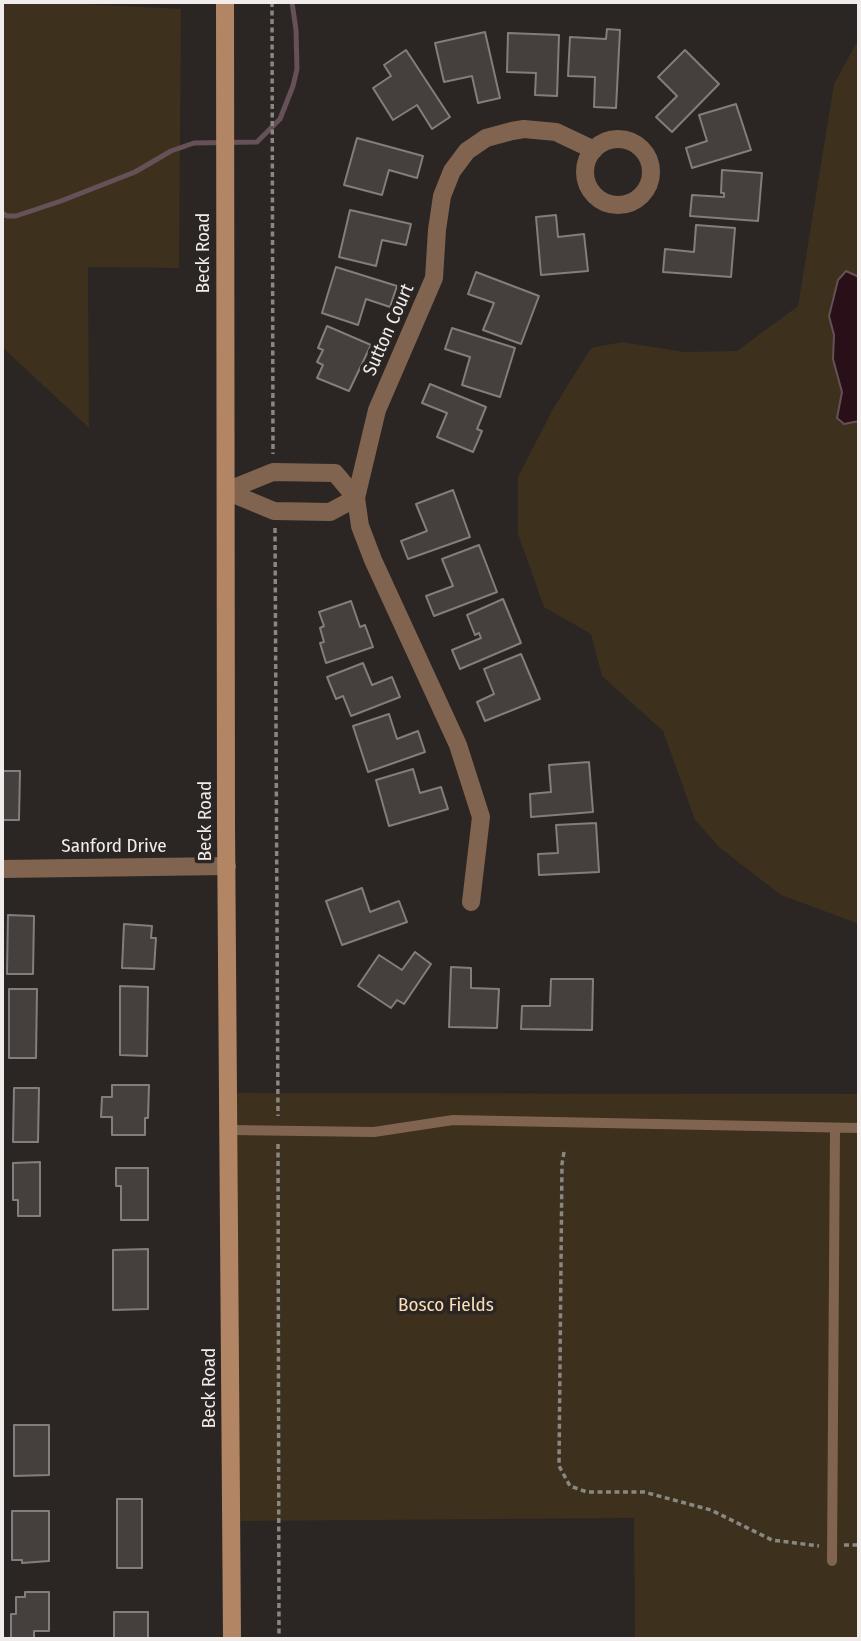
<!DOCTYPE html>
<style>
body{margin:0}
#map{position:relative;width:861px;height:1641px;overflow:hidden;background:#2b2624;font-family:"Fira Sans Condensed",sans-serif}
canvas{display:block}
.frame{position:absolute;inset:0;border:4px solid #f0eceb;pointer-events:none}
</style>
<div id="map">
<canvas width="861" height="1641"></canvas>
<div class="frame"></div>
</div>
<script>
const ctx = document.querySelector('canvas').getContext('2d');
ctx.lineJoin = 'round';
function fillPath(path, color) { ctx.fillStyle = color; ctx.fill(path, 'evenodd'); }
const toPath = rows => new Path2D(rows.map(r => 'M' + r).join(''));
function trace(path, color, width, dash) { ctx.strokeStyle = color; ctx.lineWidth = width; ctx.lineCap = dash ? 'butt' : 'round'; ctx.setLineDash(dash || []); ctx.stroke(path); }
function drawText(font, color, halo, rows, align = 'center') {
  ctx.font = font + ' "Fira Sans Condensed",sans-serif'; ctx.lineWidth = 7; ctx.setLineDash([]); ctx.textBaseline = 'middle'; ctx.strokeStyle = halo; ctx.fillStyle = color; for (const [text, x, y, turn = 0] of rows) {
    ctx.save(); ctx.translate(x, y); ctx.rotate((+turn || 0) * Math.PI / 180); ctx.textAlign = isNaN(turn) ? turn : align; if (halo) ctx.strokeText(text, 0, 0); ctx.fillText(text, 0, 0); ctx.restore();
  }
}
fillPath(toPath([
 [2,2,48,2,181,9,179,268,88,267,89,428,2,347],
 [859,38,859,277,846,271,842,273,831,301,829,316,834,335,833,359,842,392,837,412,839,422,844,424,859,421,859,924,781,895,720,848,695,820,663,731,602,676,591,634,544,607,518,534,518,477,553,409,591,348,622,342,684,352,737,351,798,306,834,84],
 [232,1093,859,1094,859,1639,635,1639,634,1518,234,1521]
]), '#3d301c');
const water = toPath([
 [846,271,859,277,859,421,844,424,837,418,842,392,833,359,834,335,829,316,838,280,846,271]
]);
fillPath(water, '#290f17');
trace(water, '#655157', 2);
trace(toPath([
 [2,213,7,216,16,216,61,201,135,172,171,151,194,143,257,142,280,119,293,86,297,69,296,30,292,2]
]), '#655157', 5);
const building = toPath([
 [607,29,620,30,616,108,594,107,595,77,568,76,570,37,606,39,607,29],
 [485,32,500,98,478,103,472,76,444,82,435,43,485,32],
 [508,33,559,35,557,96,535,95,536,73,507,72,508,33],
 [406,50,450,117,432,129,417,105,393,120,373,88,391,76,384,65,406,50],
 [685,50,719,84,672,132,656,117,677,96,658,77,685,50],
 [736,104,751,150,692,168,686,148,707,141,699,115,736,104],
 [357,138,423,156,417,178,389,170,382,195,344,185,357,138],
 [722,170,762,173,758,221,690,216,692,195,724,197,724,193,721,193,722,170],
 [350,210,411,224,406,245,382,240,376,266,339,257,350,210],
 [556,215,558,237,584,234,588,271,541,275,536,217,556,215],
 [696,225,735,228,731,277,663,272,665,249,694,252,696,225],
 [336,267,397,286,390,307,366,299,358,325,322,313,336,267],
 [476,272,539,296,521,344,483,330,494,303,468,294,476,272],
 [327,326,371,345,349,391,317,378,323,365,317,362,323,350,318,348,327,326],
 [452,328,515,348,500,397,462,385,470,357,445,349,452,328],
 [430,384,486,407,477,429,482,431,473,452,437,437,447,413,422,403,430,384],
 [453,490,470,537,408,559,401,541,427,531,416,504,453,490],
 [479,545,497,592,434,616,426,596,453,586,442,559,479,545],
 [503,599,521,643,460,669,452,650,481,638,479,633,475,635,467,615,503,599],
 [351,601,360,627,365,625,373,647,326,663,320,643,324,642,320,628,324,626,319,612,351,601],
 [521,654,540,699,485,721,477,702,494,694,484,669,521,654],
 [363,663,372,685,392,677,400,697,351,716,343,696,336,699,327,677,363,663],
 [389,714,397,739,418,731,425,752,368,772,353,726,389,714],
 [589,762,593,812,531,817,530,794,551,792,549,765,589,762],
 [413,769,420,793,441,787,448,809,389,826,376,780,413,769],
 [2,771,20,771,19,820,2,820,2,771],
 [596,823,599,872,539,875,538,854,558,853,556,825,596,823],
 [362,888,370,912,399,901,407,922,342,945,326,901,362,888],
 [8,915,34,916,33,974,7,974,8,915],
 [124,924,152,926,151,938,156,938,154,969,122,968,124,924],
 [415,952,431,964,404,1004,397,1000,391,1008,358,986,379,955,402,970,415,952],
 [451,967,471,968,471,988,499,989,497,1028,449,1027,451,967],
 [551,979,593,979,592,1030,521,1029,522,1006,550,1006,551,979],
 [120,986,148,987,147,1056,120,1055,120,986],
 [9,989,37,989,36,1058,9,1058,9,989],
 [112,1085,149,1085,148,1118,145,1118,145,1135,112,1135,112,1117,101,1117,102,1097,112,1097,112,1085],
 [14,1088,39,1088,38,1142,13,1142,14,1088],
 [40,1162,40,1216,18,1216,18,1200,13,1200,13,1163,40,1162],
 [116,1168,148,1168,148,1220,121,1220,121,1186,116,1186,116,1168],
 [148,1249,148,1309,113,1310,113,1250,148,1249],
 [14,1425,49,1425,49,1475,14,1476,14,1425],
 [117,1499,142,1499,142,1568,117,1568,117,1499],
 [12,1511,49,1511,49,1561,22,1563,22,1560,12,1560,12,1511],
 [25,1592,49,1592,49,1631,34,1631,34,1638,11,1638,11,1614,16,1614,16,1597,25,1597,25,1592],
 [114,1612,148,1612,148,1639,114,1639,114,1612]
]);
fillPath(building, '#453f3e');
trace(building, '#847d7d', 2);
trace(toPath([
 [272,2,273,454],
 [275,528,278,1116],
 [278,1144,279,1639],
 [564,1152,562,1164,559,1466,570,1486,587,1492,644,1492,711,1510,772,1540,819,1546],
 [844,1545,859,1545]
]), '#8a8684', 3.5, [5, 3.5]);
trace(toPath([
 [230,1130,374,1132,453,1120,859,1128],
 [832,1561,835,1128]
]), '#80644f', 10);
trace(toPath([
 '585 172a33 33 0 1 1 66 0a33 33 0 1 1-66 0Z',
 [273,472,335,473,356,498,330,512,274,511,226,491,273,472],
 [2,869,227,866],
 [471,902,481,817,458,745,373,560,360,526,356,498,377,410,434,278,437,230,442,196,452,171,467,151,486,138,512,131,524,129,556,132,594,150]
]), '#80644f', 18);
trace(toPath([
 [225,2,226,824,232,1639]
]), '#b28665', 18);
drawText('19px', '#f0eceb', '#2b2624', [
 ["Beck Road",204,253,-90],
 ["Sutton Court",389,330,-66],
 ["Beck Road",206,821,-90],
 ["Sanford Drive",114,847],
 ["Beck Road",210,1388,-90]
]);
drawText('19px', '#fbdfb7', '#2b2624', [
 ["Bosco Fields",446,1306]
]);
</script>
